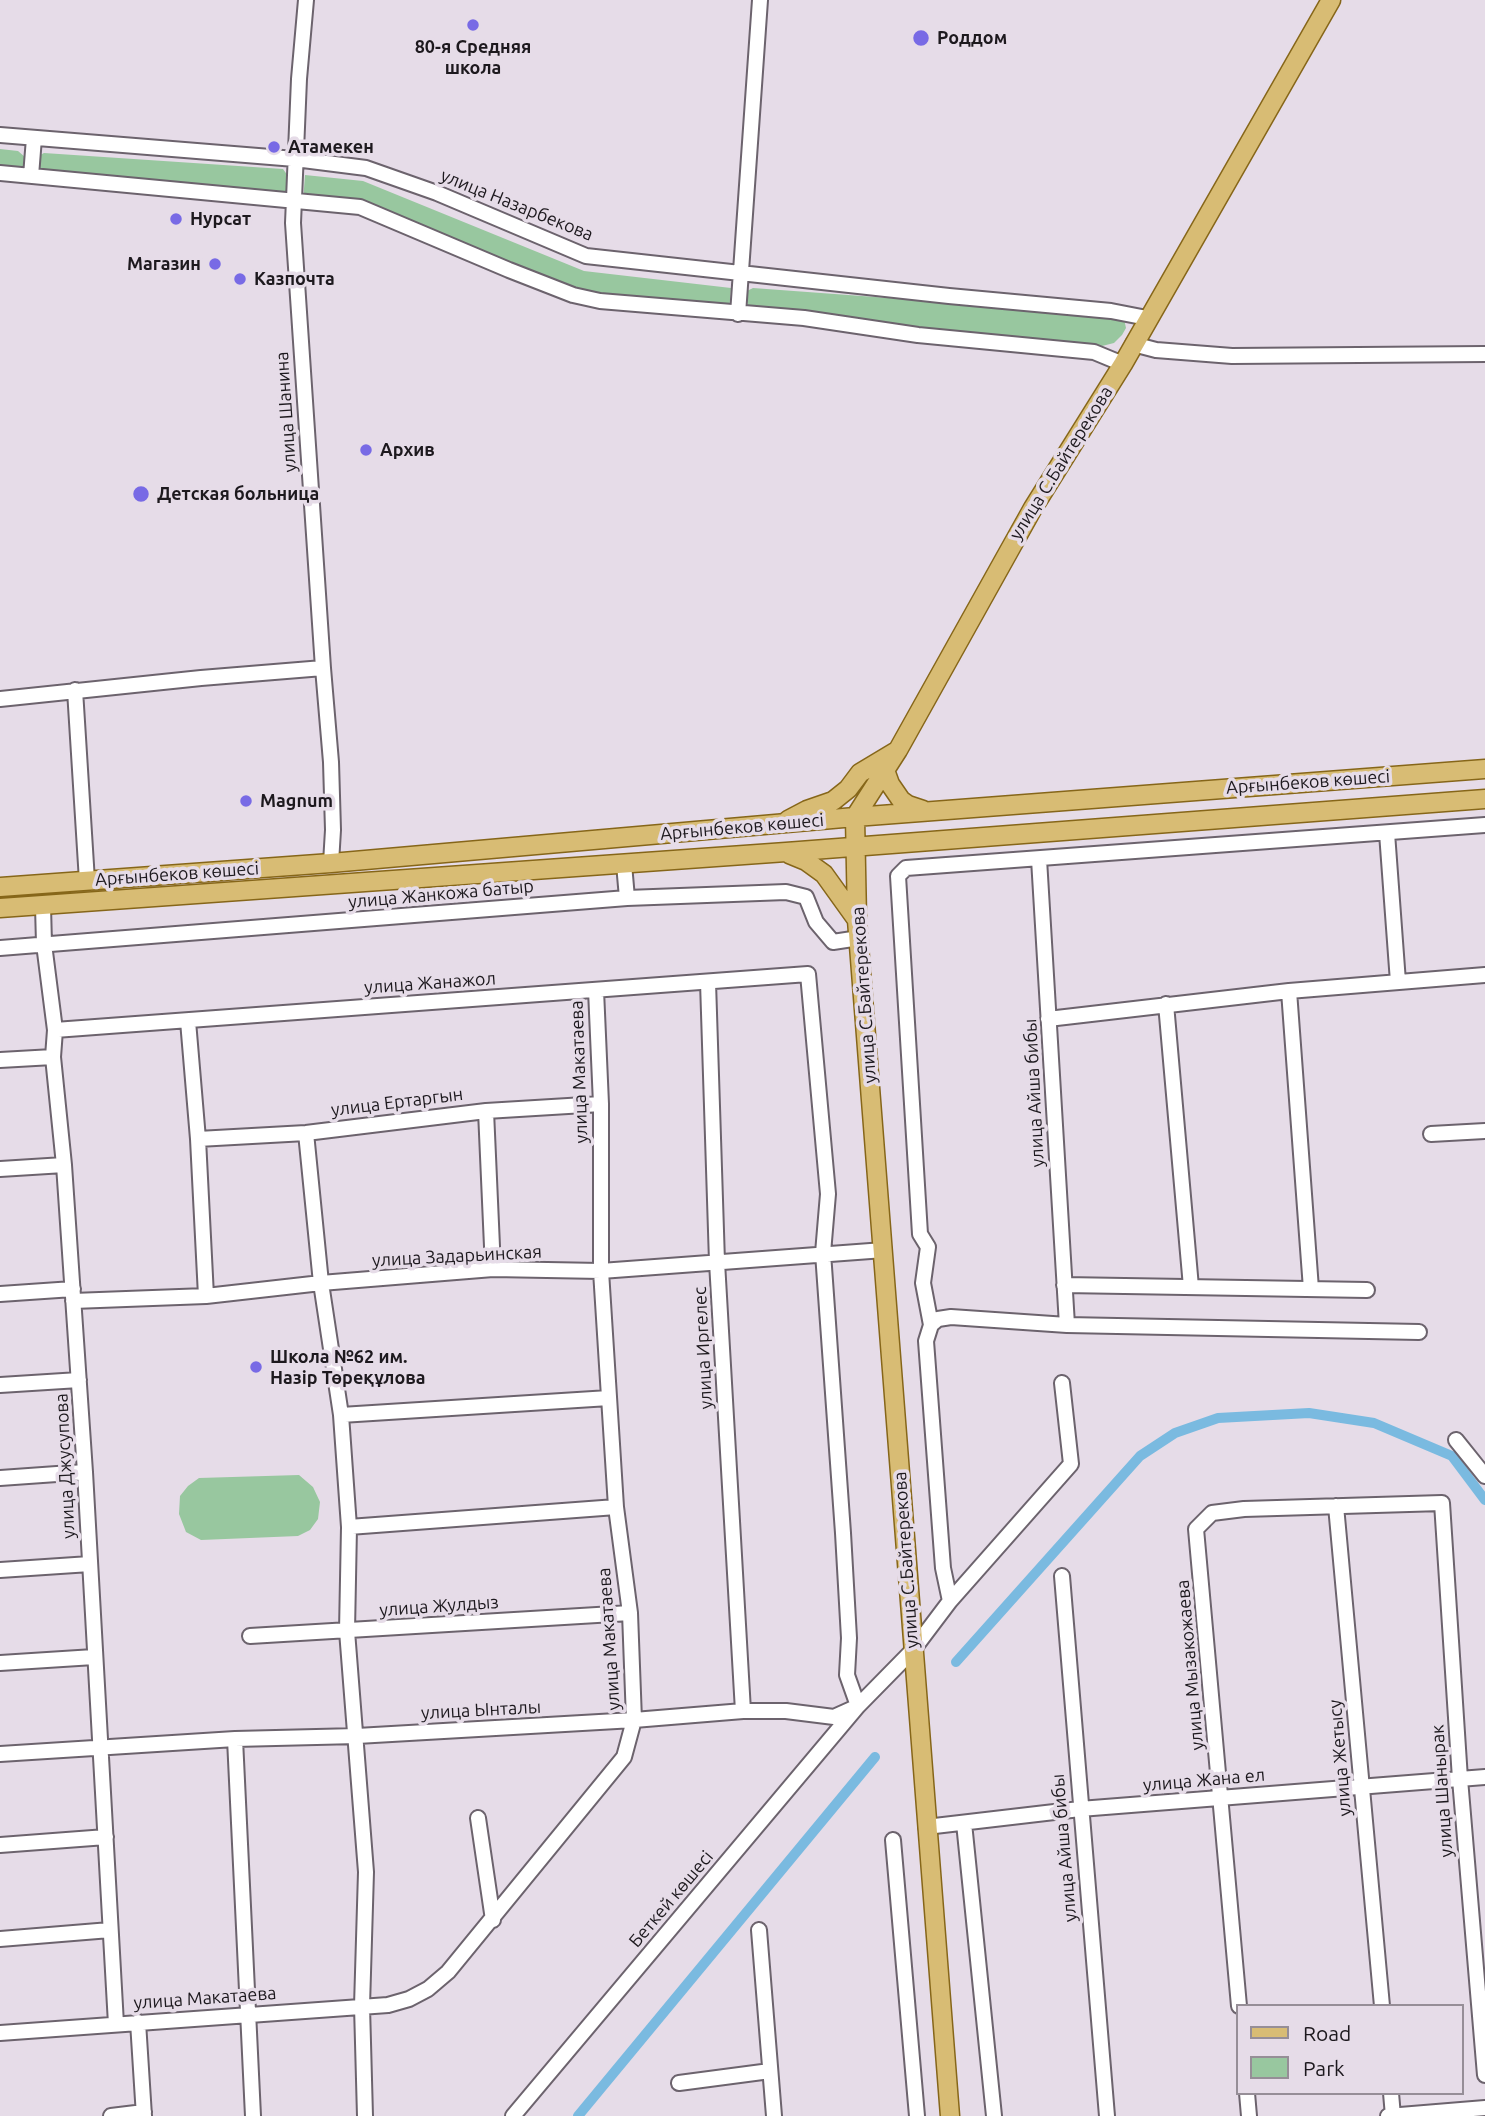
<!DOCTYPE html>
<meta charset="utf-8">
<style>
body{margin:0}
#map{position:relative;width:1485px;height:2116px;overflow:hidden;background:#e6dce8;font-family:Ubuntu,sans-serif}
canvas{display:block}
.legend{position:absolute;left:1236px;top:2004px;width:228px;height:91px;box-sizing:border-box;background:#e6dce8;border:2px solid #968e97;margin:0;padding:9px 12px;list-style:none;font-size:21px;color:#1d191e}
.legend li{display:flex;align-items:center;gap:14px;height:35px}
.legend b{width:35px;border:2px solid #968e97}
</style>
<div id="map">
<canvas width="1485" height="2116"></canvas>
<ul class="legend">
<li><b style="height:9px;background:#d8bc74"></b>Road</li>
<li><b style="height:19px;background:#98c79f"></b>Park</li>
</ul>
</div>
<script>
const ctx = document.querySelector('canvas').getContext('2d');
ctx.lineJoin = 'round';
function fillPath(path, color) { ctx.fillStyle = color; ctx.fill(path, 'evenodd'); }
const toPath = rows => new Path2D(rows.map(r => 'M' + r).join(''));
function trace(path, color, width, dash) { ctx.strokeStyle = color; ctx.lineWidth = width; ctx.lineCap = dash ? 'butt' : 'round'; ctx.setLineDash(dash || []); ctx.stroke(path); }
function drawText(font, color, halo, rows, align = 'center') {
  ctx.font = font + ' Ubuntu,sans-serif'; ctx.lineWidth = 7; ctx.setLineDash([]); ctx.textBaseline = 'middle'; ctx.strokeStyle = halo; ctx.fillStyle = color; for (const [text, x, y, turn = 0] of rows) {
    ctx.save(); ctx.translate(x, y); ctx.rotate((+turn || 0) * Math.PI / 180); ctx.textAlign = isNaN(turn) ? turn : align; if (halo) ctx.strokeText(text, 0, 0); ctx.fillText(text, 0, 0); ctx.restore();
  }
}
fillPath(toPath([
 [0,149,18,151,25,157,22,173,0,179],
 [44,153,283,169,288,176,286,197,37,176,38,156],
 [305,175,363,181,584,271,731,288,729,311,575,298,365,207,303,202],
 [753,288,1120,315,1124,319,1126,328,1122,335,1114,343,1102,346,751,315,746,298,747,291],
 [299,1475,313,1487,320,1502,318,1519,310,1530,298,1536,201,1540,186,1532,179,1514,180,1496,188,1486,199,1478]
]), '#98c79f');
trace(toPath([
 [956,1662,1140,1456,1175,1433,1218,1418,1309,1413,1374,1423,1452,1456,1485,1500],
 [578,2116,875,1757]
]), '#7abae0', 10);
const minor = toPath([
 [306,0,299,79,293,223,323,668,331,762,333,830,331,863],
 [0,135,295,159,366,168,437,193,586,256,949,296,1111,311,1147,318],
 [0,173,360,207,509,270,573,295,600,301,804,318,918,335,1094,352,1123,364],
 [31,176,34,138],
 [738,314,760,0],
 [1133,344,1156,350,1232,356,1485,354],
 [75,690,87,881],
 [0,699,201,678,323,668],
 [1387,833,1398,982],
 [1039,859,1067,1325],
 [624,864,627,898],
 [43,906,44,944,55,1030,53,1057,64,1165,85,1472,116,2024],
 [0,948,627,898,786,892,806,897,816,922,833,942,859,938],
 [708,982,717,1262,743,1711],
 [1289,991,1311,1289],
 [1166,1004,1191,1287],
 [1048,1019,1289,991,1485,975],
 [188,1021,198,1139,206,1296],
 [55,1030,808,974,828,1194,823,1253,843,1533,849,1638,847,1675,858,1706],
 [0,1060,53,1057],
 [486,1111,493,1269],
 [306,1133,321,1283,341,1415,349,1527,347,1631,366,1872,362,2006,365,2116],
 [1431,1134,1485,1131],
 [198,1139,306,1133,486,1111,601,1104],
 [0,1169,64,1165],
 [1064,1285,1367,1290],
 [0,1294,73,1289],
 [73,1301,206,1296,321,1283,493,1269,601,1271,884,1250],
 [931,1325,923,1283,928,1247,920,1234,898,876,906,868,1485,825],
 [0,1385,79,1380],
 [341,1415,609,1398],
 [1456,1440,1485,1476],
 [0,1478,85,1472],
 [1336,1506,1382,2006],
 [349,1527,616,1507],
 [0,1570,90,1564],
 [1062,1576,1107,2116],
 [950,1601,943,1568,926,1341,931,1325,938,1319,951,1317,1067,1325,1419,1332],
 [250,1636,630,1613],
 [0,1663,94,1657],
 [235,1739,253,2116],
 [0,1754,235,1739,357,1736,634,1720,743,1711,786,1711,834,1717,854,1708],
 [478,1818,493,1920],
 [964,1823,994,2116],
 [926,1827,1080,1809,1485,1777],
 [893,1840,917,2116],
 [0,1845,106,1837],
 [759,1930,774,2116],
 [0,1939,110,1930],
 [1239,2006,1196,1529,1212,1513,1244,1509,1442,1503,1460,1779,1485,2075],
 [138,2022,144,2116],
 [0,2033,388,2005,409,1999,428,1989,448,1972,624,1757,634,1720,630,1613,616,1507,601,1271,601,1104,596,990],
 [679,2083,770,2071],
 [1247,2093,1249,2116],
 [1391,2093,1393,2116],
 [111,2116,144,2112],
 [513,2116,858,1706,913,1650,950,1601,1071,1464,1062,1383],
 [1388,2116,1485,2108]
]);
const major = toPath([
 [885,770,890,784,901,800,908,805,923,810],
 [788,820,807,810,833,801,848,789,860,773,895,752],
 [789,854,806,861,824,874,857,920],
 [0,887,331,863,855,817,1485,769],
 [0,908,786,852,1485,799],
 [950,2116,857,920,855,817,898,750,1033,508,1123,364,1331,0]
]);
trace(minor, '#6c636d', 18);
trace(major, '#866619', 21);
trace(minor, '#fff', 14);
trace(major, '#d8bc74', 18);
for (const [x, y, r, color] of [
 [473,25,7,"#786ae5"],
 [921,38,9,"#786ae5"],
 [274,147,7,"#786ae5"],
 [176,219,7,"#786ae5"],
 [215,264,7,"#786ae5"],
 [240,279,7,"#786ae5"],
 [366,450,7,"#786ae5"],
 [141,494,9,"#786ae5"],
 [246,801,7,"#786ae5"],
 [256,1367,7,"#786ae5"]
]) { const dot = new Path2D(); dot.arc(x, y, r, 0, 2 * Math.PI); ctx.fillStyle = color; ctx.fill(dot); trace(dot, '#e6dce8', 2.5); }
drawText('bold 18px', '#1d191e', '#e6dce8', [
 ["Роддом",937,38],
 ["80-я Средняя",473,47,"center"],
 ["школа",473,68,"center"],
 ["Атамекен",288,147],
 ["Нурсат",190,219],
 ["Магазин",201,264,"right"],
 ["Казпочта",254,279],
 ["Архив",380,450],
 ["Детская больница",157,494],
 ["Magnum",260,801],
 ["Школа №62 им.",270,1357],
 ["Назір Төреқұлова",270,1378]
], 'left');
drawText('18px', '#1d191e', '#e6dce8', [
 ["улица Назарбекова",517,205,22],
 ["улица Шанина",286,412,-94],
 ["улица С.Байтерекова",1061,463,-58],
 ["Арғынбеков көшесі",1308,782,-4],
 ["Арғынбеков көшесі",742,827,-5],
 ["Арғынбеков көшесі",177,874,-4],
 ["улица Жанкожа батыр",441,894,-5],
 ["улица Жанажол",430,983,-4],
 ["улица С.Байтерекова",864,995,-94],
 ["улица Макатаева",579,1072,-92],
 ["улица Айша бибы",1034,1093,-93],
 ["улица Ертаргын",397,1102,-7],
 ["улица Задарьинская",457,1256,-3],
 ["улица Иргелес",703,1348,-93],
 ["улица Джусупова",65,1466,-93],
 ["улица С.Байтерекова",906,1560,-94],
 ["улица Жулдыз",439,1606,-4],
 ["улица Макатаева",609,1639,-94],
 ["улица Мызакожаева",1190,1665,-95],
 ["улица Ынталы",481,1710,-3],
 ["улица Жетысу",1340,1758,-95],
 ["улица Жана ел",1204,1780,-5],
 ["улица Шанырак",1442,1791,-94],
 ["улица Айша бибы",1064,1848,-95],
 ["Беткей көшесі",671,1899,-50],
 ["улица Макатаева",205,1998,-4]
]);
</script>
